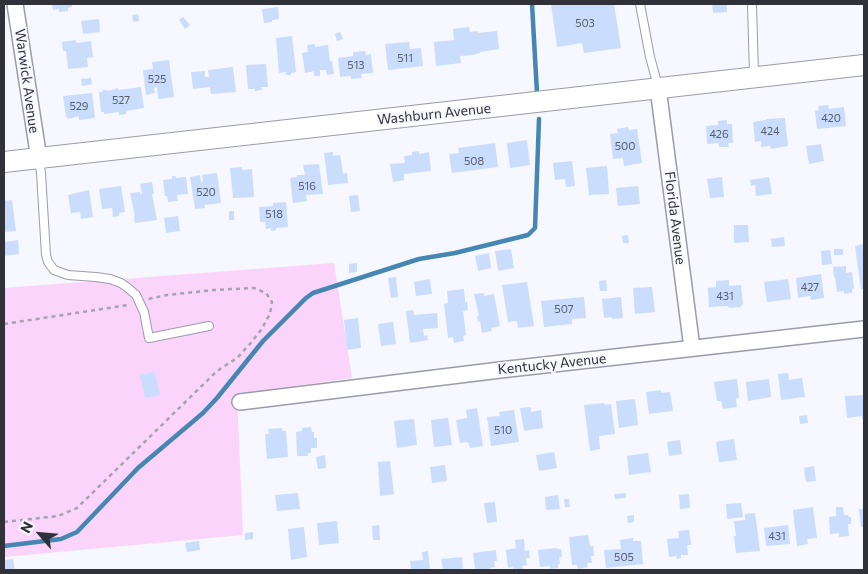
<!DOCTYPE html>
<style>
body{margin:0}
#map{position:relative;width:868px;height:574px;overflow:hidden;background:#f6f7ff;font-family:Commissioner,sans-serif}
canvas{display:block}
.frame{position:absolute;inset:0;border:5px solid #313239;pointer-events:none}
.north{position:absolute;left:15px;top:509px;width:50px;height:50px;-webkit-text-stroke:4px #f6f7ff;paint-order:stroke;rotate:297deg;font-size:14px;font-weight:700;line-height:20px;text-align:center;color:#313239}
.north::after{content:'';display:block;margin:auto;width:18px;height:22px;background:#313239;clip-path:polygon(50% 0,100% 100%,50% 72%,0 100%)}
</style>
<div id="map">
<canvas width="868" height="574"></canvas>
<div class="frame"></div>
<div class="north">N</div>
</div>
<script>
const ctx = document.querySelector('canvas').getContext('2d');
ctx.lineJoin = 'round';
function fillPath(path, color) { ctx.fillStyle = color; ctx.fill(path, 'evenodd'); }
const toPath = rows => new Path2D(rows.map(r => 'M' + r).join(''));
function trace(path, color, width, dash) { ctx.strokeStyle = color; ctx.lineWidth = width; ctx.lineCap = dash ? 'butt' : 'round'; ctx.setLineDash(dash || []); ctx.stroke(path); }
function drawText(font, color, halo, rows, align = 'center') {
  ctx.font = font + ' Commissioner,sans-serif'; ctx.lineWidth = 4; ctx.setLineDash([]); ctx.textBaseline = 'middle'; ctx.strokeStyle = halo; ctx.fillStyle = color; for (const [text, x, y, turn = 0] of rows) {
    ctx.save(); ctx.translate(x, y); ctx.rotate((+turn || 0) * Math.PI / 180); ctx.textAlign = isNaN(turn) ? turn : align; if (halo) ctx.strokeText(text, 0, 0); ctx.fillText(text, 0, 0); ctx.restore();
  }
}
fillPath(toPath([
 [334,263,352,378,237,394,243,535,4,557,4,288]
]), '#fbd4fc');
trace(toPath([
 [532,4,537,93],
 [4,546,61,539,77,532,138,468,203,413,217,398,263,341,306,298,313,293,419,259,455,253,528,235,535,228,539,119]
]), '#4587b2', 4.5);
fillPath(toPath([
 [52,4,72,4,72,7,68,8,68,11,59,12,59,9,53,10],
 [551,4,614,4,621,48,584,53,582,43,557,47],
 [712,4,727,4,727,12,713,13],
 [278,7,279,19,272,20,272,22,264,23,262,9],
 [138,14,139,21,133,22,132,15],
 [183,17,190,25,185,29,179,20],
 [99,19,100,32,83,34,81,21],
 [469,27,470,32,478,31,478,33,497,31,499,49,480,52,480,53,473,55,460,56,461,63,436,66,434,42,454,40,453,29],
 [340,32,343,39,337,41,335,34],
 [292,36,296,72,291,73,291,75,286,75,286,72,279,73,276,38],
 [76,40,76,43,91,41,93,57,87,58,88,67,68,69,66,51,63,51,62,42],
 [409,42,410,49,421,48,423,66,388,70,385,44],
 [315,44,315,47,328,45,330,61,332,61,334,74,327,75,326,70,320,70,320,76,314,76,314,71,305,73,302,53,308,52,307,45],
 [365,51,366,55,371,54,373,73,361,74,362,78,351,79,351,76,340,77,338,58,353,56,353,52],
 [169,60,174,97,158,99,157,87,154,88,155,93,146,95,143,70,153,69,152,62],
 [266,64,268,87,261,87,262,90,255,91,255,89,248,89,246,65],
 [233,67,236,92,211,94,210,87,193,89,191,72,205,71,205,77,209,77,208,70],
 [91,78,92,84,82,86,81,79],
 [141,87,144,108,126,111,126,114,119,115,119,112,104,114,104,112,101,112,99,92,103,92,102,90,107,90,108,91,118,88,118,90],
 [92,93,95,118,79,120,79,116,68,119,67,117,66,117,63,96],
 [828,105,829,109,844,107,846,126,817,129,815,111,819,110,818,106],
 [785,118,788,146,771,149,770,146,761,147,761,141,755,142,753,122,766,120,766,119],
 [727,120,727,124,732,124,733,143,728,143,729,147,719,147,719,143,707,144,706,126,718,125,718,121],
 [628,127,629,130,637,129,642,163,624,166,623,158,613,159,610,134,618,133,617,129],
 [527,140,530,165,510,168,507,143],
 [495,143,498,167,452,173,449,154,459,153,458,148],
 [821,144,824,161,809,164,806,146],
 [419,151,419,154,429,152,431,171,404,174,404,180,393,182,390,164,405,163,404,156,412,155,412,152],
 [333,152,333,156,340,155,343,174,347,173,348,183,328,185,324,153],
 [572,161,575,186,566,187,565,179,555,180,553,163],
 [319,164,323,194,306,195,307,201,293,203,290,178,297,177,297,175,305,175,303,165],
 [607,166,609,194,589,195,586,168],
 [242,167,242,170,252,169,254,197,233,198,230,168],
 [217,173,221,203,205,205,205,208,195,209,190,177,200,175,201,182,203,181,202,175],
 [172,176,176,176,176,178,186,177,188,194,177,195,178,201,168,202,167,196,165,196,163,180,172,179],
 [722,177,724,197,710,198,707,179],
 [769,177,772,194,756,196,755,185,751,186,750,180],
 [152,182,154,194,152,194,157,220,135,223,134,216,135,216,130,193,140,192,140,194,142,194,140,184],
 [121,186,125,212,119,213,119,216,113,217,112,208,102,209,99,189],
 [638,186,640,204,618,206,616,188],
 [89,190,93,217,81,219,80,212,71,213,68,195],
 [358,195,360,211,351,212,349,196],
 [12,200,16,231,4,232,4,201],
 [286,202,288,227,276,228,276,230,271,231,271,228,266,229,265,222,260,222,259,207,273,206,273,203],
 [229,211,234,211,234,220,229,220],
 [178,216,180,231,166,233,164,218],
 [734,225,748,225,749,242,734,243],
 [628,235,629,243,623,243,622,236],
 [784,237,785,246,772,247,771,239],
 [18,240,19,254,4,256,4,242],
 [864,244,864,289,861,289,855,246],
 [511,249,514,268,498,271,495,251],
 [834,249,843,249,843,255,834,255],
 [830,250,832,264,822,265,821,251],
 [489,253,491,268,478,271,475,256],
 [357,263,357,272,349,273,349,264],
 [846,266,846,273,852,272,854,289,852,289,852,293,844,294,844,291,837,292,835,277,834,277,833,267],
 [821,274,824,298,811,300,810,296,798,298,796,278],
 [396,277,398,297,391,298,388,278],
 [430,279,432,294,416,296,414,282],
 [788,279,791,299,767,302,764,282],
 [606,280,607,291,600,291,599,281],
 [729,280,729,286,741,285,743,305,741,305,741,307,729,308,728,306,709,307,708,288,716,287,716,281],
 [527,282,534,326,518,328,517,321,508,322,502,285],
 [652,287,655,312,635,314,633,288],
 [464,289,465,302,467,302,468,310,463,311,466,335,463,336,464,341,454,343,453,337,448,338,444,304,448,303,447,291],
 [484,293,484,296,494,294,500,326,491,328,492,331,482,333,480,321,478,322,477,316,479,316,474,294],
 [584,297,586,318,572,319,572,324,544,327,541,301],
 [621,297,623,318,612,319,611,317,604,318,602,299],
 [413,310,414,315,437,313,438,328,423,329,424,336,427,335,428,340,410,343,406,311],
 [358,318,361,348,347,350,344,320],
 [393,322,396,344,381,346,378,324],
 [155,372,160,395,145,398,140,375],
 [788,373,789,380,802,378,805,397,781,400,778,374],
 [737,379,739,398,736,399,737,407,723,409,721,401,717,401,714,382],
 [769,379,771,397,748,401,746,382],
 [661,390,661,393,670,392,673,411,649,414,646,392],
 [864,395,864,419,862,419,862,416,847,418,845,396],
 [635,399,638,425,619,428,616,401],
 [604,403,605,405,611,404,615,434,599,436,600,449,590,451,584,405],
 [531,407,531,412,541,410,543,428,524,431,520,408],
 [477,408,483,446,470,448,468,442,460,443,456,420,467,418,466,410],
 [514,410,519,442,491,446,487,417,500,416,499,412],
 [807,415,808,423,800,424,799,416],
 [448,418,452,445,434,447,431,420],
 [414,419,417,445,397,448,394,421],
 [311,427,312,432,314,432,314,438,317,438,317,448,311,448,311,453,308,453,308,456,297,456,296,432,302,431,302,428],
 [282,428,282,431,286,431,288,457,267,459,265,434,269,434,268,429],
 [734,439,737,460,719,462,716,442],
 [680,440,682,454,669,456,667,442],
 [554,452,557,468,539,471,536,455],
 [648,453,651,472,629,475,627,456],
 [325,455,326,468,318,469,316,457],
 [390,461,394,494,380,496,378,462],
 [445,465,447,481,432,483,430,467],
 [814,466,816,481,806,482,804,468],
 [298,493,300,509,277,511,275,495],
 [626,493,626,498,615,499,614,494],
 [689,494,690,508,680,509,679,495],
 [558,495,560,509,546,510,545,497],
 [564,499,569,499,570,507,565,507],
 [495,502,497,522,487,523,484,503],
 [741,503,743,517,727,519,726,504],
 [813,507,817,538,807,539,808,544,797,546,793,510],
 [836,507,843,507,844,515,848,515,849,517,851,517,851,524,848,524,849,536,839,537,839,533,830,534,829,517,836,516],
 [859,509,864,509,864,527,861,527],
 [755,513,760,551,736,553,734,536,736,536,734,521,745,520,745,514],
 [634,515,634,522,628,523,627,516],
 [337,521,339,543,319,545,317,523],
 [379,525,380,540,373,540,372,526],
 [788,525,790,544,766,546,764,528],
 [304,527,307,557,291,560,288,529],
 [689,530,691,545,687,545,688,555,681,555,681,558,677,559,676,556,669,557,667,539,679,538,678,531],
 [253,532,253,539,245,540,245,533],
 [588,535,590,546,593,546,594,556,591,556,592,563,587,563,588,567,578,569,577,565,572,565,569,537],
 [633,538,633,541,641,541,643,564,606,568,604,550,621,549,620,540],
 [524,539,525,551,529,550,530,558,526,558,527,565,522,566,523,570,513,570,513,567,508,568,506,550,516,548,515,540],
 [199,541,200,550,187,552,185,543],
 [557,548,557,549,561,549,562,557,559,557,560,564,558,564,558,568,550,569,550,566,540,567,538,550],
 [496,550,497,561,494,561,495,567,490,568,490,570,475,570,473,553],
 [428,551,430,570,411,570,410,561,423,560,422,552],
 [462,557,463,570,443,570,441,559],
 [13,559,15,570,4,570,4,560]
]), '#caddfd');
const service = toPath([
 [640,4,650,57,658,86],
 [752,4,754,75],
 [39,159,41,173,46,255,48,262,54,270,68,275,96,277,110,279,121,283,128,288,136,295,144,312,149,338,209,326]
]);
const minor = toPath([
 [15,4,39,159],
 [658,88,692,348],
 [240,402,500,370,864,329]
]);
const tertiary = toPath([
 [4,162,864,65]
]);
trace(service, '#9a9bae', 10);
trace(minor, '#9a9bae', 18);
trace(tertiary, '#9a9bae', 22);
trace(toPath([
 [4,324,128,305],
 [4,522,58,516,77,508,217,371,237,358,249,345,261,330,270,314,272,302,266,293,254,288,214,290,167,295,148,299]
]), '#a4a5ac', 2.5, [4, 4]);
trace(service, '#fff', 8);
trace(minor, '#fff', 15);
trace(tertiary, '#fff', 20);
drawText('11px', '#575d6a', null, [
 ["503",585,23],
 ["511",405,58],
 ["513",356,65],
 ["525",157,79],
 ["527",121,100],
 ["529",79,106],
 ["420",831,118],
 ["424",770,131],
 ["426",719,134],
 ["500",625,146],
 ["508",474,161],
 ["516",307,186],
 ["520",206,192],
 ["518",274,214],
 ["427",810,287],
 ["431",725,296],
 ["507",564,309],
 ["510",503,430],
 ["431",777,536],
 ["505",624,557]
]);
drawText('14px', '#313239', '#f6f7ff', [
 ["Warwick Avenue",27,81,82],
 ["Washburn Avenue",434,114,-6],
 ["Florida Avenue",675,218,83],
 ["Kentucky Avenue",552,364,-6]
]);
</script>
